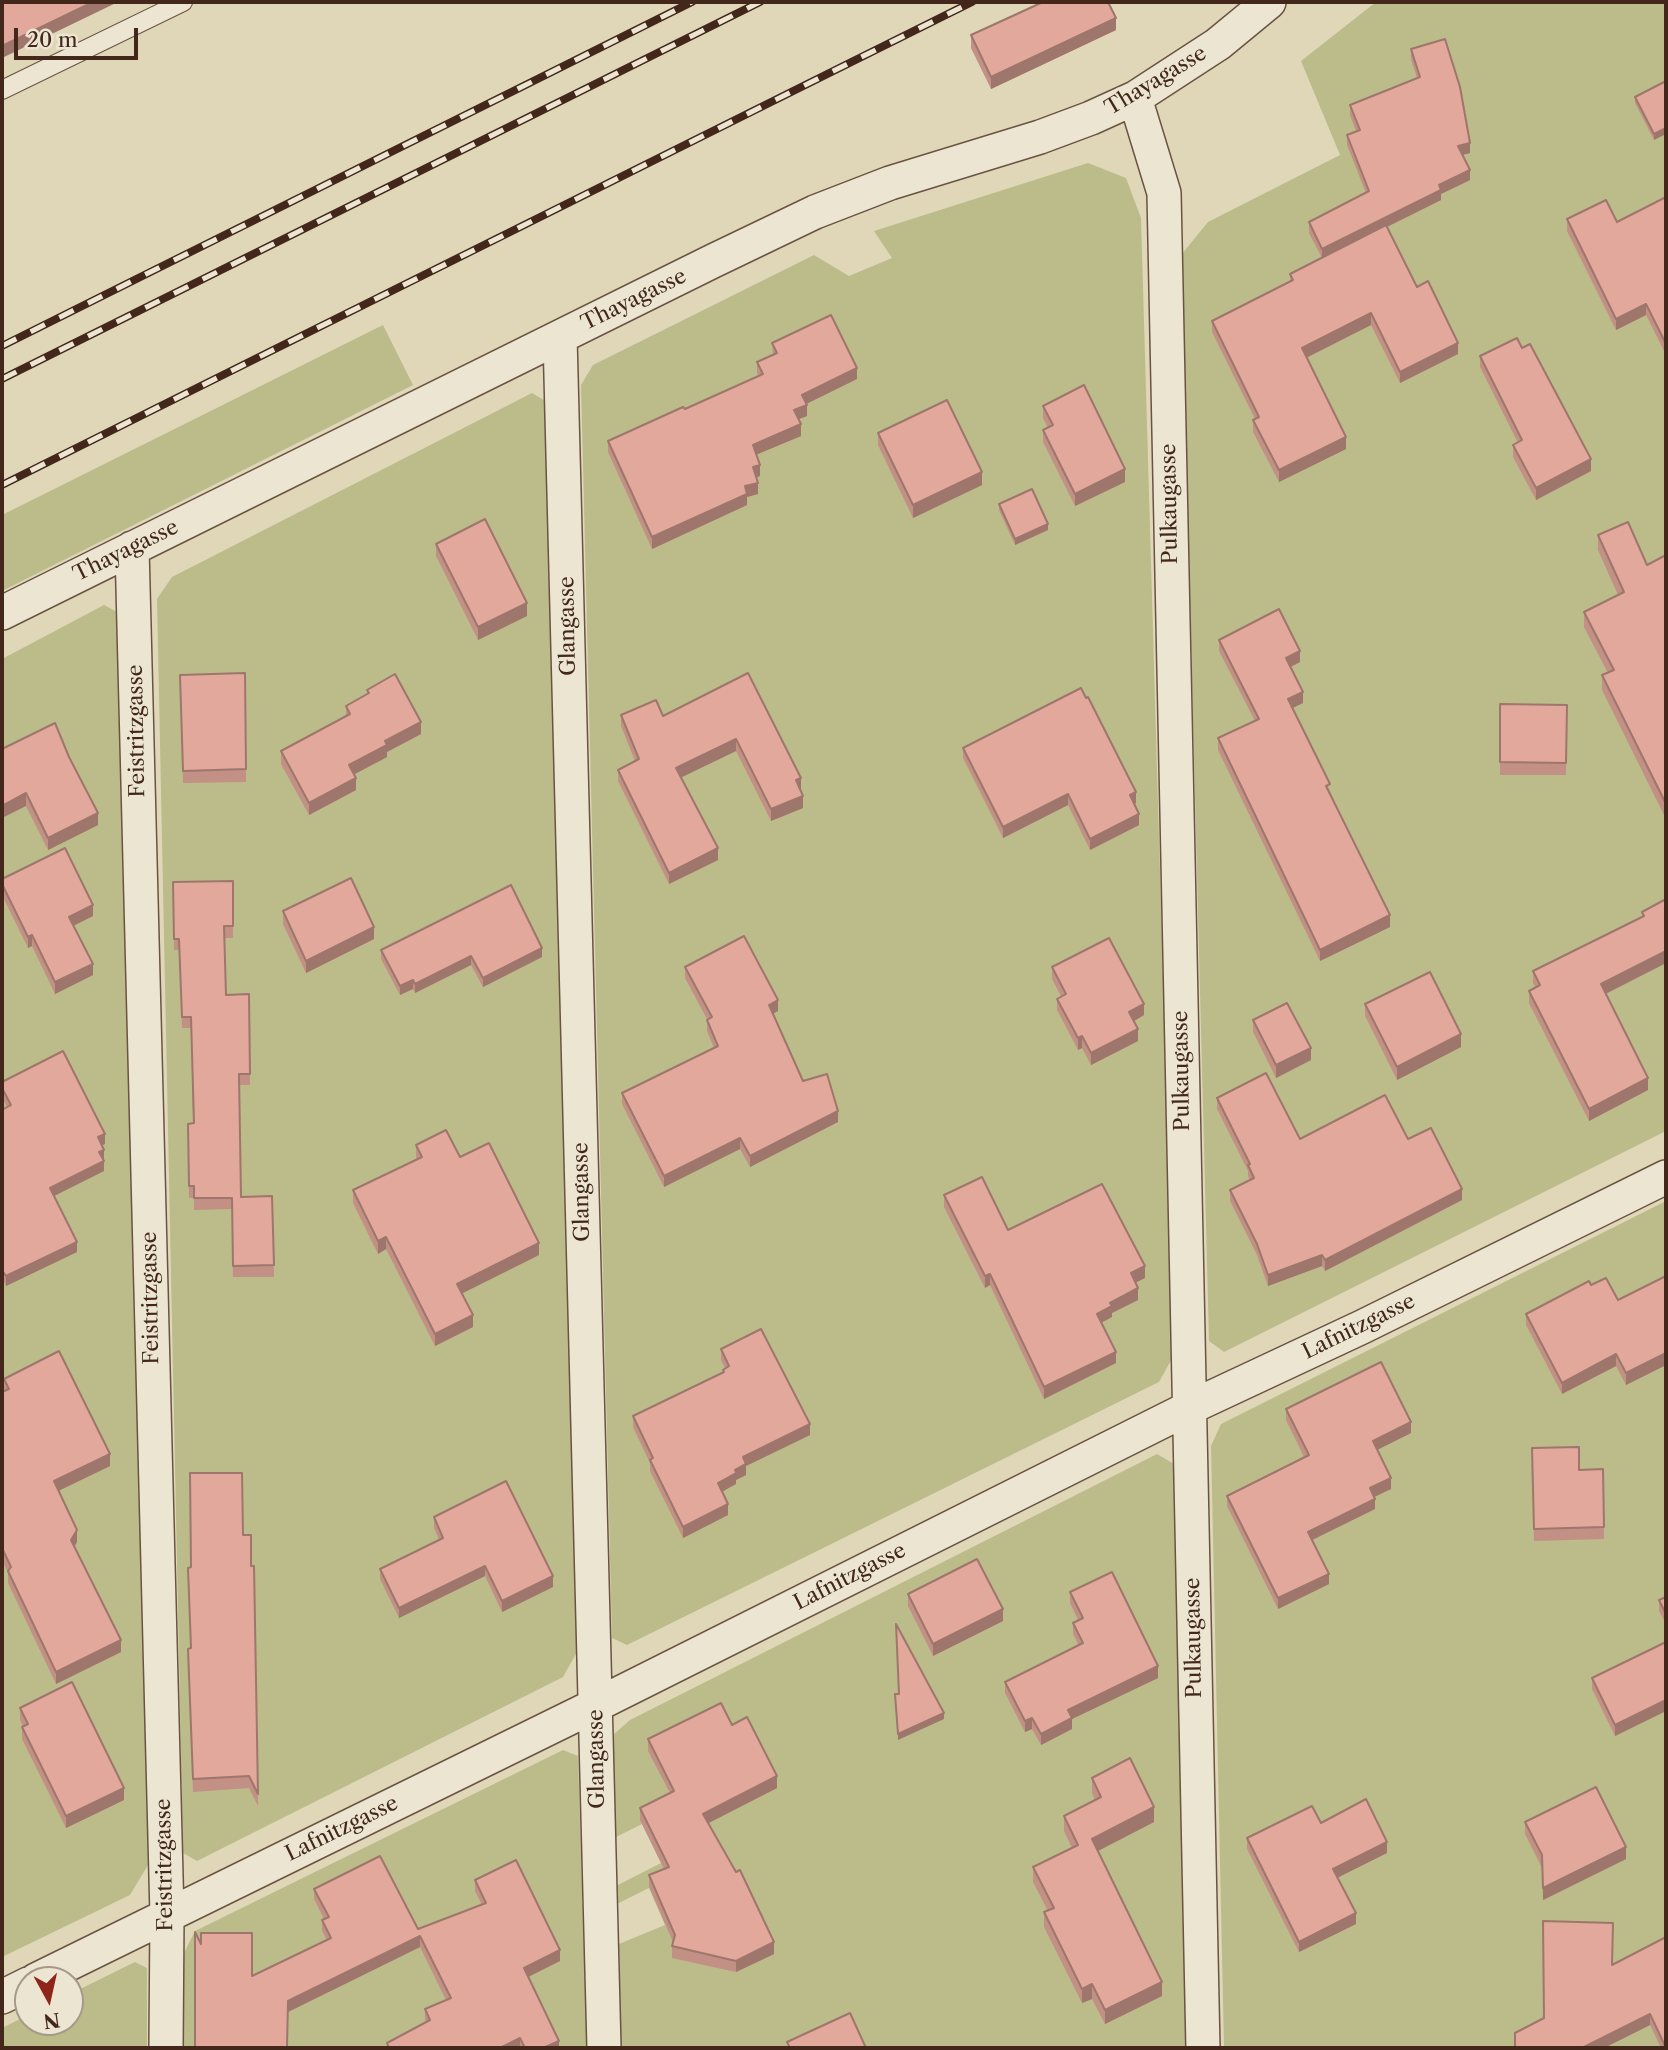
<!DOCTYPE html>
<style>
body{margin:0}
#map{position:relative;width:1668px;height:2050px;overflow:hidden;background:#e0d7b9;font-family:"Libre Caslon Text",serif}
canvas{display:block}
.frame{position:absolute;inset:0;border:4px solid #42271a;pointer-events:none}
.north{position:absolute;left:14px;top:1966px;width:70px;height:70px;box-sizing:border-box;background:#ebe5d2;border:2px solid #a79988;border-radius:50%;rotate:172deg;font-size:19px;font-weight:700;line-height:28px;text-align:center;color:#42271a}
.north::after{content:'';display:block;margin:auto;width:24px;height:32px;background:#8f2418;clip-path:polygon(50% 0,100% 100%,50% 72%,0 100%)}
.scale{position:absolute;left:14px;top:28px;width:124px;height:32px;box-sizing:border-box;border:4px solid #42271a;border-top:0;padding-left:9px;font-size:21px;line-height:24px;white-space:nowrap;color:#42271a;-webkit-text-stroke:5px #ebe5d2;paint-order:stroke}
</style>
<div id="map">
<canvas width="1668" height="2050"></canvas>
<div class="frame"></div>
<div class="north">N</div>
<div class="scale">20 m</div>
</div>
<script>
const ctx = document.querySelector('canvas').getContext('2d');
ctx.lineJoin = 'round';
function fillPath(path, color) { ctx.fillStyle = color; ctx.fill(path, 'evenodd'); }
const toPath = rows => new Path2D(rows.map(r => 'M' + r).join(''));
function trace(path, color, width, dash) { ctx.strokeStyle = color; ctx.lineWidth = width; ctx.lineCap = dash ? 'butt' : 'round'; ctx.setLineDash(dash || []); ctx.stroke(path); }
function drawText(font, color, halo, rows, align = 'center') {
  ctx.font = font + ' "Libre Caslon Text",serif'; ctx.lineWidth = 6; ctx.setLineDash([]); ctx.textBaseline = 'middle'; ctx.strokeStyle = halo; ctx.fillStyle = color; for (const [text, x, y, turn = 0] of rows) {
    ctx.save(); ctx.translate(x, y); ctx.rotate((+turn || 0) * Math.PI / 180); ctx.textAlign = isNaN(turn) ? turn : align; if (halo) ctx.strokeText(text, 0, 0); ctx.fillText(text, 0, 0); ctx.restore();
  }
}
fillPath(toPath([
 [1376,2,1666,2,1666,1131,1224,1352,1209,1341,1181,255,1208,222,1340,155,1301,61],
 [1088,163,1126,178,1141,218,1174,1355,1159,1382,627,1645,612,1638,581,385,593,365,814,255,849,276,892,258,874,231],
 [383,325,413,385,2,591,2,515],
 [532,393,549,403,577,1652,563,1677,197,1861,183,1853,157,599,172,577],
 [104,605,121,614,148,1865,130,1895,2,1957,2,659],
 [1666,1201,1666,2048,1224,2048,1211,1446,1221,1424],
 [1157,1454,1174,1464,1188,2048,621,2048,619,1944,665,1925,649,1888,617,1904,616,1886,661,1863,642,1824,614,1838,614,1734,630,1720],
 [563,1750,578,1756,587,2048,180,2048,182,1957,195,1931],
 [135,1962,147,1968,147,2048,2,2048,2,2028,28,2015,28,2022,70,2022,70,1994]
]), '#bbbc8a');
const lane = toPath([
 [2,90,183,2]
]);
const street = toPath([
 [1135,98,1164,193,1203,2048],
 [560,337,604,2048],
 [132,548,167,1915,166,2048],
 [2,613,713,261,815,212,890,183,1040,137,1091,118,1135,98,1218,44,1269,2],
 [36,1980,596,1705,1189,1408,1362,1327,1666,1177],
 [2,1997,28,1984]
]);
trace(lane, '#6a5342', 20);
trace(street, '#6a5342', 36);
trace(lane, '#ebe5d2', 18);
trace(street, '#ebe5d2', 33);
const rail = toPath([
 [2,346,692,2],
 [2,379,760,2],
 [2,485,972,2]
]);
trace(rail, '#42271a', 8);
trace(rail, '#ebe5d2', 5, [16]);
fillPath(toPath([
 [1116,30,991,89,971,48,971,35],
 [1411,49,1470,153,1462,155,1470,180,1441,194,1441,200,1387,227,1417,287,1458,354,1400,383,1371,325,1306,357,1346,449,1279,482,1253,432,1253,420,1255,419,1212,332,1212,321,1290,282,1290,274,1322,258,1309,233,1309,222,1366,193,1347,145,1347,135,1356,131,1350,115,1350,105,1417,78,1411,59],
 [1666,81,1654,140,1635,103,1635,97],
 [1666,197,1666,355,1646,315,1616,330,1567,231,1567,219,1617,222],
 [772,343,857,379,806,404,807,416,798,419,801,436,756,455,760,476,756,477,758,494,747,497,747,505,652,549,608,452,608,441,759,376,757,373,757,362,773,355],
 [1480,356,1591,471,1536,500,1513,457,1513,445,1518,443,1480,367],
 [1043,406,1125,482,1075,506,1043,442,1043,430,1048,428,1043,418],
 [878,433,982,485,913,518,878,445],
 [999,504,1048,530,1015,545,999,510],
 [1598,535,1647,565,1666,555,1666,819,1602,690,1602,675,1608,673,1584,627,1584,612,1618,595,1598,550],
 [436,544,527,616,478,640,436,556],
 [1219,640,1300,662,1291,667,1303,703,1293,708,1390,927,1320,961,1218,750,1218,738,1255,721,1219,651],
 [245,673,246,782,183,783,180,675],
 [748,673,801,790,803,808,771,821,736,751,681,777,718,860,669,884,618,781,618,770,635,761,621,726,621,715,663,716],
 [367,690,421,734,387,752,387,757,355,774,356,790,309,815,281,764,281,751,346,716,346,706,367,695],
 [1500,704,1567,705,1566,775,1500,775],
 [963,748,1136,803,1134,804,1139,825,1090,850,1068,805,1003,838,963,758],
 [2,749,98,825,48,850,26,806],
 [2,879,93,916,73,926,93,975,55,994,32,946,28,948,2,895],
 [233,881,233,938,224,938,226,995,249,994,250,1085,239,1085,241,1197,272,1196,274,1277,233,1277,232,1209,194,1210,194,1198,189,1198,188,1135,193,1123,191,1028,182,1028,179,950,174,950,173,882],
 [283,911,374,939,306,973,283,924],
 [1642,912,1666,963,1606,994,1648,1090,1589,1121,1529,1003,1529,991,1536,988,1533,983,1533,971,1642,917],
 [381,950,542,957,483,987,471,965,415,993,413,989,400,995,381,959],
 [685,967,778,1011,773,1013,803,1081,838,1122,750,1167,740,1149,664,1187,622,1104,622,1093,714,1048,707,1031,707,1019,685,978],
 [1052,967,1144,1015,1134,1021,1138,1041,1091,1065,1082,1048,1078,1050,1057,1010,1057,999,1061,996,1052,979],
 [1365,1004,1461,1047,1397,1080,1365,1016],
 [1253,1020,1311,1060,1276,1078,1253,1032],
 [2,1082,105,1144,102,1145,104,1159,103,1160,104,1171,54,1196,77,1252,6,1286,4,1282,2,1283,7,1107,2,1098],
 [1217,1098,1300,1139,1408,1139,1462,1200,1325,1271,1322,1266,1268,1286,1257,1255,1230,1201,1230,1190,1250,1180,1248,1176,1248,1171,1217,1109],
 [416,1145,460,1157,539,1255,462,1293,473,1327,435,1346,386,1249,378,1254,353,1203,353,1190,417,1160,416,1157],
 [944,1195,1008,1230,1145,1278,1136,1282,1138,1300,1112,1313,1112,1317,1101,1323,1116,1363,1044,1399,990,1285,985,1288,944,1207],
 [1666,1276,1666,1365,1626,1385,1616,1366,1562,1394,1526,1325,1526,1314,1591,1285,1618,1300],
 [721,1349,810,1435,746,1466,746,1475,736,1480,736,1484,722,1491,728,1515,683,1538,650,1471,650,1463,633,1427,633,1416,723,1373,723,1370,725,1368,721,1360],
 [4,1379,110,1466,58,1491,77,1542,74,1547,121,1652,56,1684,8,1583,8,1573,2,1560,2,1392,4,1391],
 [1286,1409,1411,1433,1377,1450,1391,1489,1374,1497,1375,1509,1312,1540,1329,1584,1278,1609,1227,1506,1227,1496,1304,1457,1286,1420],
 [1532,1448,1579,1470,1603,1469,1604,1539,1534,1541],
 [434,1517,553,1587,502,1612,485,1576,399,1618,380,1579,380,1569,439,1540,434,1528],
 [243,1535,251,1566,254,1566,258,1806,249,1788,193,1792,188,1661,191,1648,191,1567],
 [1070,1592,1158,1678,1072,1719,1072,1729,1041,1745,1032,1729,1025,1732,1005,1693,1005,1682,1079,1646,1073,1634,1073,1623,1078,1620,1070,1603],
 [908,1594,1003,1621,933,1656,908,1606],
 [1666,1597,1666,1624,1659,1611,1659,1600],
 [1666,1642,1666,1711,1615,1736,1592,1689,1592,1678],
 [20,1708,124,1800,66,1828,22,1739,22,1727,23,1726,20,1720],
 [732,1725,777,1788,708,1823,774,1954,736,1972,672,1958,672,1946,673,1942,649,1887,649,1875,664,1869,640,1820,640,1808,670,1793,648,1751,648,1739],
 [1092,1778,1154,1822,1098,1851,1162,1996,1105,2024,1092,1999,1082,2003,1044,1927,1044,1912,1048,1911,1033,1882,1033,1867,1072,1848,1064,1831,1064,1816,1095,1800,1092,1793],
 [1525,1822,1626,1859,1543,1900,1542,1868,1525,1834],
 [1321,1823,1387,1853,1338,1877,1356,1924,1299,1952,1247,1849,1247,1838],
 [475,1880,560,1961,528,1977,559,2048,387,2048,387,2043,426,2022,425,2020,425,2009,446,2000,420,1947,288,2012,287,2048,195,2048,195,1932,201,1944,252,1976,327,1940,322,1931,322,1920,324,1919,314,1899,314,1889,418,1929,482,1905,475,1891],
 [1666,1937,1666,2048,1661,2048,1650,2025,1604,2048,1515,2048,1515,2033,1544,2018,1612,1965]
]), '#c29085');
fillPath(toPath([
 [93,2,118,2,2,58,2,46],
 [1116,18,1116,30,991,89,991,77],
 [1666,128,1666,134,1654,140,1654,134],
 [1470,143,1470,153,1458,156,1458,146],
 [1470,170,1470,180,1441,194,1441,200,1322,259,1322,249,1439,185],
 [1646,304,1646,315,1616,330,1616,319],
 [1371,313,1371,325,1302,360,1302,348],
 [1458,343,1458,354,1400,383,1400,372],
 [857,368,857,379,802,406,802,395],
 [807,405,807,416,794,421,794,410],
 [801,424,801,436,753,456,753,445],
 [1346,437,1346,449,1279,482,1279,470],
 [1591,459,1591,471,1536,500,1536,488],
 [760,465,760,476,753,479,753,467],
 [1125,469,1125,482,1075,506,1075,494],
 [982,472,982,485,913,518,913,505],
 [758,483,758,494,747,497,747,505,652,549,652,537,745,486],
 [1048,524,1048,530,1015,545,1015,539],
 [527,603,527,616,478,640,478,627],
 [1300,651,1300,662,1286,669,1286,658],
 [1303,692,1303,703,1288,710,1288,699],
 [421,722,421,734,387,752,387,757,349,777,349,765,385,741],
 [736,739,736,751,676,780,676,768],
 [356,778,356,790,309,815,309,803],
 [801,778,801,790,796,792,796,780],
 [1136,792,1136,803,1130,806,1130,795],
 [26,793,26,806,2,818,2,806],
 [1068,794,1068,805,1003,838,1003,827],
 [803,796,803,808,771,821,771,809],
 [98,813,98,825,48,850,48,838],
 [1139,814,1139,825,1090,850,1090,839],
 [718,848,718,860,669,884,669,873],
 [93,905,93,916,69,928,69,917],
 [1390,915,1390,927,1320,961,1320,950],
 [374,927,374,939,306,973,306,961],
 [32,935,32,946,28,948,28,937],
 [542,948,542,957,483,987,483,978],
 [1666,951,1666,963,1601,996,1601,984],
 [471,956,471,965,415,993,415,984],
 [93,964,93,975,55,994,55,982],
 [413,980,413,989,400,995,400,986],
 [778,1000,778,1011,769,1016,769,1005],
 [1144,1004,1144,1015,1129,1024,1129,1012],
 [1138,1029,1138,1041,1091,1065,1091,1053],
 [1461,1034,1461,1047,1397,1080,1397,1067],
 [1082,1036,1082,1048,1078,1050,1078,1038],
 [1311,1048,1311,1060,1276,1078,1276,1065],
 [1648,1078,1648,1090,1589,1121,1589,1109],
 [838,1111,838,1122,750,1167,750,1156],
 [105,1134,105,1144,98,1147,98,1137],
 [740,1138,740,1149,664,1187,664,1176],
 [104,1150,104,1159,99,1161,99,1152],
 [104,1161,104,1171,50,1198,50,1188],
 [1462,1189,1462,1200,1325,1271,1325,1260],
 [386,1237,386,1249,378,1254,378,1241],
 [77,1242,77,1252,6,1286,6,1276],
 [539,1243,539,1255,457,1296,457,1284],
 [1322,1255,1322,1266,1268,1286,1268,1275],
 [1145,1266,1145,1278,1131,1285,1131,1273],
 [4,1273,4,1282,2,1283,2,1274],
 [990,1274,990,1285,985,1288,985,1276],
 [1138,1288,1138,1300,1112,1313,1112,1317,1097,1325,1097,1314,1110,1303],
 [473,1315,473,1327,435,1346,435,1334],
 [1116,1352,1116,1363,1044,1399,1044,1387],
 [1666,1353,1666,1365,1626,1385,1626,1373],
 [1616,1354,1616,1366,1562,1394,1562,1383],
 [1411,1422,1411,1433,1373,1452,1373,1441],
 [810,1424,810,1435,746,1466,746,1475,736,1480,736,1484,718,1494,718,1483,735,1470,743,1457],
 [110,1454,110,1466,54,1493,54,1481],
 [1391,1478,1391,1489,1370,1499,1370,1488],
 [1375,1499,1375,1509,1308,1542,1308,1532],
 [728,1504,728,1515,683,1538,683,1527],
 [77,1530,77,1542,71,1552,71,1540],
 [485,1566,485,1576,399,1618,399,1608],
 [1329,1574,1329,1584,1278,1609,1278,1598],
 [553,1576,553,1587,502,1612,502,1601],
 [1003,1609,1003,1621,933,1656,933,1644],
 [121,1640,121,1652,56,1684,56,1672],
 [1158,1666,1158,1678,1072,1719,1072,1729,1041,1745,1041,1734,1068,1710],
 [1666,1700,1666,1711,1615,1736,1615,1725],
 [944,1713,944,1719,898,1740,898,1734],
 [1032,1718,1032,1729,1025,1732,1025,1721],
 [777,1776,777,1788,703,1826,703,1814],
 [124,1788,124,1800,66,1828,66,1816],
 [1154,1807,1154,1822,1092,1854,1092,1839],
 [1387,1842,1387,1853,1333,1880,1333,1869],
 [1626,1847,1626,1859,1543,1900,1543,1888],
 [1356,1913,1356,1924,1299,1952,1299,1942],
 [420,1936,420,1947,288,2012,287,2048,288,2001],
 [774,1942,774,1954,736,1972,736,1961],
 [560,1950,560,1961,524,1979,524,1968],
 [1162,1982,1162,1996,1105,2024,1105,2010],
 [1092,1984,1092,1999,1082,2003,1082,1989],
 [1650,2014,1650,2025,1604,2048,1582,2048],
 [520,2038,520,2048,500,2048],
 [559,2041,559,2048,543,2048]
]), '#9e766c');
const building = toPath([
 [2,2,93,2,2,46,2,2],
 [1043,2,1108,2,1116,18,991,77,971,35,1043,2],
 [1445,39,1460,87,1470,143,1458,146,1470,170,1439,185,1441,190,1322,249,1309,222,1369,191,1347,135,1360,130,1350,105,1420,77,1411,49,1445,39],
 [1666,81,1666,128,1654,134,1635,97,1666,81],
 [1666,197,1666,344,1646,304,1616,319,1567,219,1606,200,1617,222,1666,197],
 [1386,225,1417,287,1428,281,1458,343,1400,372,1371,313,1302,348,1346,437,1279,470,1253,420,1259,417,1212,321,1293,280,1290,274,1386,225],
 [831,315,857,368,802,395,807,405,794,410,801,424,753,445,760,465,753,467,758,483,745,486,747,494,652,537,608,441,683,407,685,409,763,374,757,362,777,353,772,343,831,315],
 [1517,338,1522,348,1530,344,1591,459,1536,488,1513,445,1522,440,1480,356,1517,338],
 [1084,385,1125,469,1075,494,1043,430,1053,425,1043,406,1084,385],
 [947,400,982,472,913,505,878,433,947,400],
 [1032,489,1048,524,1015,539,999,504,1032,489],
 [485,519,527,603,478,627,436,544,485,519],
 [1628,522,1647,565,1666,555,1666,804,1602,675,1614,670,1584,612,1624,592,1598,535,1628,522],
 [1279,609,1300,651,1286,658,1303,692,1288,699,1330,784,1326,786,1390,915,1320,950,1218,738,1259,719,1219,640,1279,609],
 [245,673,246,769,183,771,180,675,245,673],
 [748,673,801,778,796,780,803,796,771,809,736,739,676,768,718,848,669,873,618,770,639,759,621,715,656,700,663,716,748,673],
 [395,674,421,722,385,741,387,745,349,765,356,778,309,803,281,751,350,714,346,706,369,693,367,690,395,674],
 [1081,688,1086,698,1088,697,1136,792,1130,795,1139,814,1090,839,1068,794,1003,827,963,748,1081,688],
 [1500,704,1567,705,1566,763,1500,762,1500,704],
 [55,723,69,757,98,813,48,838,26,793,2,806,2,749,55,723],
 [65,848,93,905,69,917,93,964,55,982,32,935,28,937,2,884,2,879,65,848],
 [351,878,374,927,306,961,283,911,351,878],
 [233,881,233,926,224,926,226,995,249,994,250,1074,239,1074,241,1197,272,1196,274,1265,233,1266,232,1198,194,1198,194,1186,189,1186,188,1124,194,1123,191,1017,182,1017,179,939,174,939,173,882,233,881],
 [511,885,542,948,483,978,471,956,415,984,413,980,400,986,381,950,511,885],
 [1666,899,1666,951,1601,984,1648,1078,1589,1109,1529,991,1540,985,1533,971,1644,916,1642,912,1666,899],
 [744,936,778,1000,769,1005,803,1081,827,1074,838,1111,750,1156,740,1138,664,1176,622,1093,718,1046,707,1020,712,1017,685,967,744,936],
 [1109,938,1144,1004,1129,1012,1138,1029,1091,1053,1082,1036,1078,1038,1057,999,1066,994,1052,967,1109,938],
 [1430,972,1461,1034,1397,1067,1365,1004,1430,972],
 [1287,1003,1311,1048,1276,1065,1253,1020,1287,1003],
 [63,1051,105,1134,98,1137,104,1150,99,1152,104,1161,50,1188,77,1242,6,1276,4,1273,2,1274,2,1110,11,1105,2,1088,2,1082,63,1051],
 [1266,1073,1300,1139,1385,1095,1408,1139,1431,1128,1462,1189,1325,1260,1322,1255,1268,1275,1257,1244,1230,1190,1254,1178,1248,1165,1250,1164,1217,1098,1266,1073],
 [446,1130,460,1157,489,1143,539,1243,457,1284,473,1315,435,1334,386,1237,378,1241,353,1190,422,1157,416,1145,446,1130],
 [982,1177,1008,1230,1102,1184,1145,1266,1131,1273,1138,1288,1110,1303,1112,1306,1097,1314,1116,1352,1044,1387,990,1274,985,1276,944,1195,982,1177],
 [1666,1276,1666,1353,1626,1373,1616,1354,1562,1383,1526,1314,1589,1281,1591,1285,1606,1278,1618,1300,1666,1276],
 [761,1329,810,1424,743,1457,746,1464,735,1470,736,1473,718,1483,728,1504,683,1527,650,1460,653,1458,633,1416,724,1372,723,1370,729,1366,721,1349,761,1329],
 [59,1351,110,1454,54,1481,77,1530,71,1540,121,1640,56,1672,8,1571,11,1567,2,1548,2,1392,9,1389,4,1379,59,1351],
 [1381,1362,1411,1422,1373,1441,1391,1478,1370,1488,1375,1499,1308,1532,1329,1574,1278,1598,1227,1496,1309,1455,1286,1409,1381,1362],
 [1579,1447,1579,1470,1603,1469,1604,1527,1534,1529,1532,1448,1579,1447],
 [190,1473,242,1473,243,1535,251,1535,251,1566,254,1566,258,1794,249,1776,193,1779,188,1649,191,1648,188,1568,191,1567,190,1473],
 [506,1481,553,1576,502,1601,485,1566,399,1608,380,1569,443,1538,434,1517,506,1481],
 [977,1559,1003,1609,933,1644,908,1594,977,1559],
 [1112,1572,1158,1666,1068,1710,1072,1718,1041,1734,1032,1718,1025,1721,1005,1682,1083,1643,1073,1623,1083,1618,1070,1592,1112,1572],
 [1666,1597,1666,1614,1659,1600,1666,1597],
 [896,1624,944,1713,898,1734,895,1694,899,1694,896,1624],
 [1666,1642,1666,1700,1615,1725,1592,1678,1666,1642],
 [72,1682,124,1788,66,1816,22,1727,28,1724,20,1708,72,1682],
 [721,1703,732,1725,747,1717,777,1776,703,1814,736,1872,740,1870,774,1942,736,1961,672,1946,675,1935,649,1875,669,1867,640,1808,674,1791,648,1739,721,1703],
 [1130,1758,1154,1807,1092,1839,1162,1982,1105,2010,1092,1984,1082,1989,1044,1912,1054,1908,1033,1867,1078,1845,1064,1816,1101,1797,1092,1778,1130,1758],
 [1596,1787,1626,1847,1543,1888,1542,1855,1525,1822,1596,1787],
 [1366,1799,1387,1842,1333,1869,1356,1913,1299,1942,1247,1838,1312,1806,1321,1823,1366,1799],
 [380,1856,418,1929,486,1903,475,1880,516,1860,560,1950,524,1968,559,2041,543,2048,525,2048,520,2038,500,2048,389,2048,387,2043,430,2020,425,2009,451,1998,420,1936,288,2001,287,2047,195,2048,195,1932,201,1944,201,1933,252,1933,252,1976,331,1938,322,1920,329,1917,314,1889,380,1856],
 [1543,1921,1613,1923,1612,1965,1666,1937,1666,2048,1650,2014,1582,2048,1516,2048,1515,2046,1515,2033,1544,2018,1543,1921],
 [850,2013,866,2048,790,2048,787,2042,850,2013]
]);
fillPath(building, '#e2a89b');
trace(building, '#9e766c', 2);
drawText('21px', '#42271a', '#ebe5d2', [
 ["Thayagasse",1156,81,-31],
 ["Thayagasse",634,300,-26],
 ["Pulkaugasse",1170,504,-91],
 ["Thayagasse",126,551,-26],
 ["Glangasse",568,626,-91],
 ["Feistritzgasse",137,731,-91],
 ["Pulkaugasse",1182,1071,-91],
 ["Glangasse",582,1192,-91],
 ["Feistritzgasse",151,1298,-91],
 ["Lafnitzgasse",1359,1327,-26],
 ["Lafnitzgasse",850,1577,-27],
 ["Pulkaugasse",1194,1638,-91],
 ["Glangasse",597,1759,-91],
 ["Lafnitzgasse",342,1829,-26],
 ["Feistritzgasse",165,1865,-91]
]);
</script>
